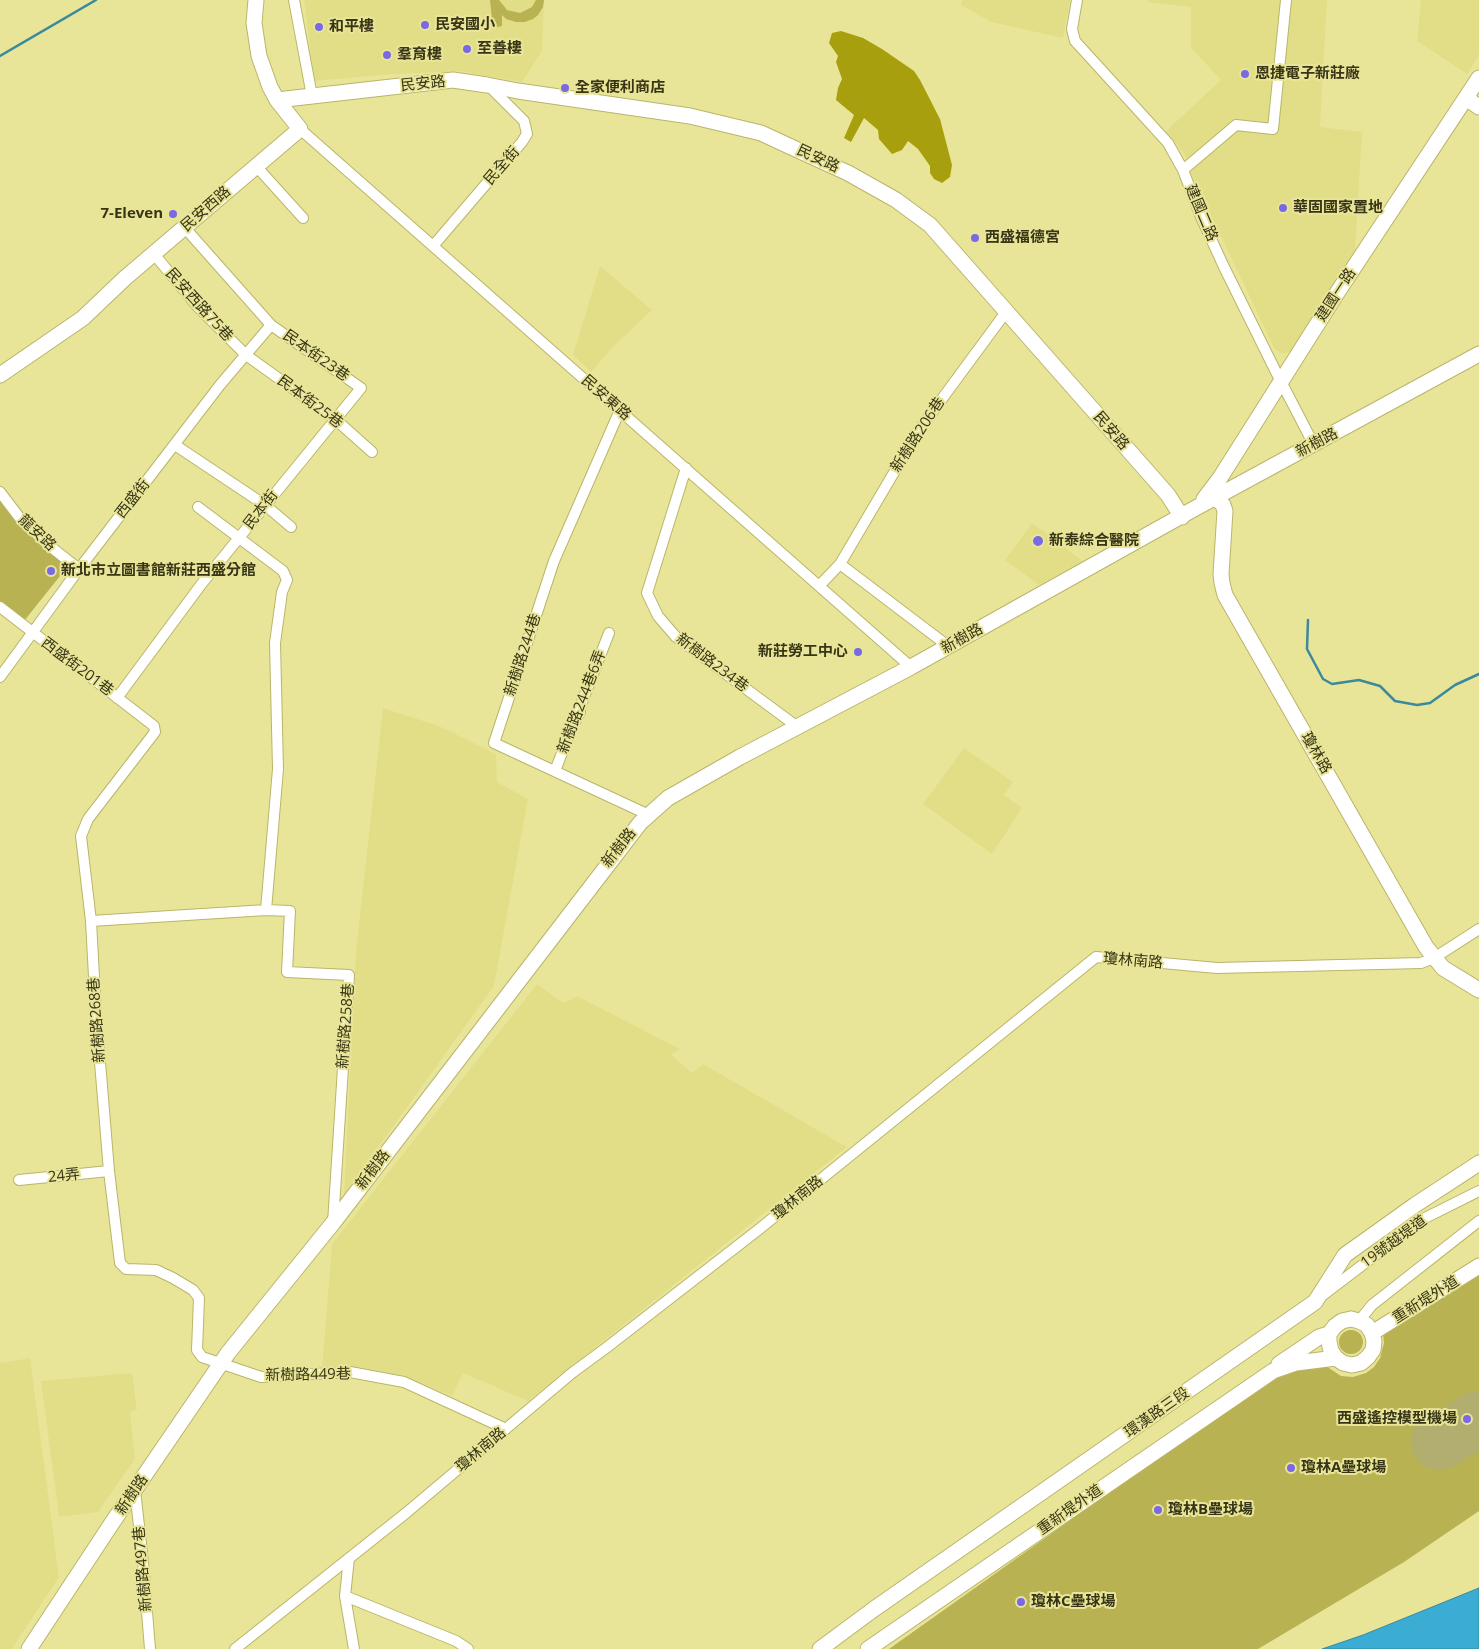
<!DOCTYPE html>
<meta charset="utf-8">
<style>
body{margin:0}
canvas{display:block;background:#e9e598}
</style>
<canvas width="1479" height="1649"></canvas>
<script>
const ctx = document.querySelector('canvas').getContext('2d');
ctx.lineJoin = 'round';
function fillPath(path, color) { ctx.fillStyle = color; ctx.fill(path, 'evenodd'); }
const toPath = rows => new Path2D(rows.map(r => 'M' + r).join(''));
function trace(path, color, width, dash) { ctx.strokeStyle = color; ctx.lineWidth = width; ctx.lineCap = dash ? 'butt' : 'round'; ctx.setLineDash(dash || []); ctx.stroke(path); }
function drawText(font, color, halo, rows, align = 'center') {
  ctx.font = font + ' "Open Sans","Noto Sans TC",sans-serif'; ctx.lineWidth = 4; ctx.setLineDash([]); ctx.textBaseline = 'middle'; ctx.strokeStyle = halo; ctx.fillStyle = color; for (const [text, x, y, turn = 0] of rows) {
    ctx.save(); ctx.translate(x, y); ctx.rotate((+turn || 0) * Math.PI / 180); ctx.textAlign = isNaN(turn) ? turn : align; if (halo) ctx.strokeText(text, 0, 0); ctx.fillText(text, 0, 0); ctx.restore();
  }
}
fillPath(toPath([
 [304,0,544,0,542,51,522,82,459,71,382,75,314,81],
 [962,0,1070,0,1063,38,991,22,961,5],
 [1147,0,1327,0,1320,127,1362,132,1355,251,1354,256,1290,352,1282,354,1274,348,1191,173,1192,172,1184,154,1166,131,1221,80,1191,48,1191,7,1147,2],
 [1421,0,1479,0,1479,55,1467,74,1417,41],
 [600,266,652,310,611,349,591,372,573,355],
 [1032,523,1083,561,1039,585,1005,560],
 [383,708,439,726,496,754,497,782,528,799,494,986,344,1195,356,950],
 [964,748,1013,782,1004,795,1022,808,992,854,923,804],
 [537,984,563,1003,577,996,680,1049,671,1055,692,1073,703,1064,847,1147,528,1401,463,1373,452,1396,403,1375,322,1369,332,1244],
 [30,1358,59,1577,12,1649,0,1649,0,1363],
 [132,1373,137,1410,130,1412,135,1459,98,1512,59,1517,41,1381]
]), '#e2de88');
fillPath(toPath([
 [490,0,499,0,507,10,520,13,532,7,536,0,544,0,543,7,538,15,533,19,525,22,516,22,506,19,502,15,502,26,493,28],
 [0,499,68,566,24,621,0,601],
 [1479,1274,1479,1511,1404,1562,1258,1649,889,1649,1283,1369,1326,1366,1341,1376,1353,1377,1366,1373,1374,1367,1380,1358,1384,1343,1383,1333],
 '1339 1342a12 12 0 1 1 24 0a12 12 0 1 1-24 0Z'
]), '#b8b252');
fillPath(toPath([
 [841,31,863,38,882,49,914,71,920,80,940,119,952,165,950,177,942,183,934,179,930,173,930,166,918,149,908,141,902,150,892,154,879,139,878,130,864,118,851,142,844,138,854,115,836,100,838,88,842,79,836,62,838,56,829,43,832,33]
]), '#a79f0d');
const water = toPath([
 [1479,1588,1479,1649,1322,1649,1363,1635,1479,1588]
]);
fillPath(water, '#3badd5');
trace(water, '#3a899c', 1);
trace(toPath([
 [0,56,96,0],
 [1308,620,1307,649,1323,679,1332,684,1359,680,1380,686,1395,701,1417,705,1430,703,1455,685,1479,674]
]), '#3a899c', 2.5);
trace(toPath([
 [1439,1442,1479,1419]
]), '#b2ae70', 56);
const street = toPath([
 [294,0,312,96],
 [1077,0,1072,29,1075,41,1168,143,1183,170,1201,217,1224,267,1275,370,1314,445],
 [300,129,911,667],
 [256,166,303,218],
 [1183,170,1236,125,1273,129,1286,0],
 [433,246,522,142,527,134,524,121,488,85],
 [154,254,197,306,246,355,335,419,372,452],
 [620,410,554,561,494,743,649,815],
 [175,445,265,505,291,527],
 [686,468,647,593,658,616,676,637,799,728],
 [0,492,19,517,47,544,79,569],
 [198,507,283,571,287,580,282,592,275,643,278,769,266,910,91,921,96,1014,109,1171,120,1263,126,1269,156,1270,173,1278,193,1290,199,1298,197,1350,202,1357,261,1377,350,1372,404,1382,506,1429],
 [840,564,948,646],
 [819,586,840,564,919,430,1006,312],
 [0,607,154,726,155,732,88,819,81,836,91,921],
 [0,677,79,569,220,385,271,325],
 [117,698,203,582,361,388,271,325,185,228],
 [555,771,570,732,580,712,580,707,609,633],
 [266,910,290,911,287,972,349,975,333,1223],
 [19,1180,109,1171],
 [1323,1295,1423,1219,1479,1191],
 [1359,1321,1372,1305,1479,1221],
 [135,1490,143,1562,150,1649],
 [349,1558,345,1596,354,1649],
 [345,1596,456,1641,468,1649],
 [235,1649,406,1513,572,1373,606,1348,758,1230,1096,957,1217,968,1421,963,1434,958,1479,929]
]);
const secondary = toPath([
 [1466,98,1479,107],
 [277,100,453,80,487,85,518,91,690,116,761,133,789,146,848,173,896,200,930,225,1168,495,1182,517],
 [0,375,83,318,125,278,300,129,277,100,270,87,259,56,254,23,256,0],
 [1210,492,1223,505,1225,511,1221,574,1222,583,1225,595,1426,947,1443,968,1479,990],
 [1204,499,1220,478,1337,293,1479,78],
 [1351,1319,1359,1321,1367,1325,1372,1333,1374,1341,1373,1350,1368,1357,1361,1363,1352,1365,1343,1363,1336,1358,1331,1351,1329,1342,1329,1334,1335,1326,1342,1321,1351,1319],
 [1372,1333,1479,1266],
 [1279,1364,1319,1337,1329,1334],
 [29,1649,112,1523,228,1353,333,1223,640,823,668,798,740,757,911,667,1192,510,1479,354],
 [820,1649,874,1609,1315,1302,1345,1255,1415,1205,1479,1163],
 [868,1649,1273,1371,1296,1363,1336,1358]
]);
trace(street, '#b9b56a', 12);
trace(secondary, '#b9b56a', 17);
trace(street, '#fff', 10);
trace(secondary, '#fff', 15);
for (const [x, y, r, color] of [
 [425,25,5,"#7a69e4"],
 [319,27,5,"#7a69e4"],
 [467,49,5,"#7a69e4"],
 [387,55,5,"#7a69e4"],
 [1245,74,5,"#7a69e4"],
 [565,88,5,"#7a69e4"],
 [1283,208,5,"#7a69e4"],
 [173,214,5,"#7a69e4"],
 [975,238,5,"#7a69e4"],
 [1038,541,6,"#7a69e4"],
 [51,571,5,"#7a69e4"],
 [858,652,5,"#7a69e4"],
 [1467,1419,5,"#7a69e4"],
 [1291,1468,5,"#7a69e4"],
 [1158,1510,5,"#7a69e4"],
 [1021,1602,5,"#7a69e4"]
]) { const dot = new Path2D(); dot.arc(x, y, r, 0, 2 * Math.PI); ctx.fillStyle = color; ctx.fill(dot); trace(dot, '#e9e598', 2); }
drawText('bold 15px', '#373516', '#e9e598', [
 ["民安國小",435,25],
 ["和平樓",329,27],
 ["至善樓",477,49],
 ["羣育樓",397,55],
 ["恩捷電子新莊廠",1255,74],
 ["全家便利商店",575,88],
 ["華固國家置地",1293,208],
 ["7-Eleven",163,214,"right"],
 ["西盛福德宮",985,238],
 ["新泰綜合醫院",1049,541],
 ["新北市立圖書館新莊西盛分館",61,571],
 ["新莊勞工中心",848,652,"right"],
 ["西盛遙控模型機場",1457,1419,"right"],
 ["瓊林A壘球場",1301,1468],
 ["瓊林B壘球場",1168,1510],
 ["瓊林C壘球場",1031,1602]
], 'left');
drawText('15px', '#373516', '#e9e598', [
 ["民安路",423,84,-6],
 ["民安路",818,159,25],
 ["民全街",502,166,-49],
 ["民安西路",206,209,-41],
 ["建國二路",1201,213,67],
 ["建國一路",1336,295,-57],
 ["民安西路75巷",199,305,48],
 ["民本街23巷",316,356,35],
 ["民安東路",606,398,41],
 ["民本街25巷",310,402,37],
 ["民安路",1111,431,49],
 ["新樹路206巷",918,435,-57],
 ["新樹路",1317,443,-28],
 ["西盛街",133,499,-52],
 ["民本街",261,510,-52],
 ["龍安路",37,533,43],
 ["新樹路",962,639,-29],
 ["新樹路244巷",523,655,-72],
 ["新樹路234巷",712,663,37],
 ["西盛街201巷",77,667,37],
 ["新樹路244巷6弄",582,702,-69],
 ["瓊林路",1316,753,60],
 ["新樹路",619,848,-52],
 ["瓊林南路",1133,961,5],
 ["新樹路268巷",97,1020,-94],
 ["新樹路258巷",346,1026,-86],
 ["新樹路",373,1170,-53],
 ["24弄",64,1176,-6],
 ["瓊林南路",798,1198,-39],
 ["19號越堤道",1394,1242,-36],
 ["重新堤外道",1426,1300,-32],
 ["新樹路449巷",308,1375,-1],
 ["環漢路三段",1157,1413,-35],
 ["瓊林南路",481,1450,-40],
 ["新樹路",132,1495,-56],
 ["重新堤外道",1070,1510,-35],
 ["新樹路497巷",143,1569,-95]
]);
</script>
